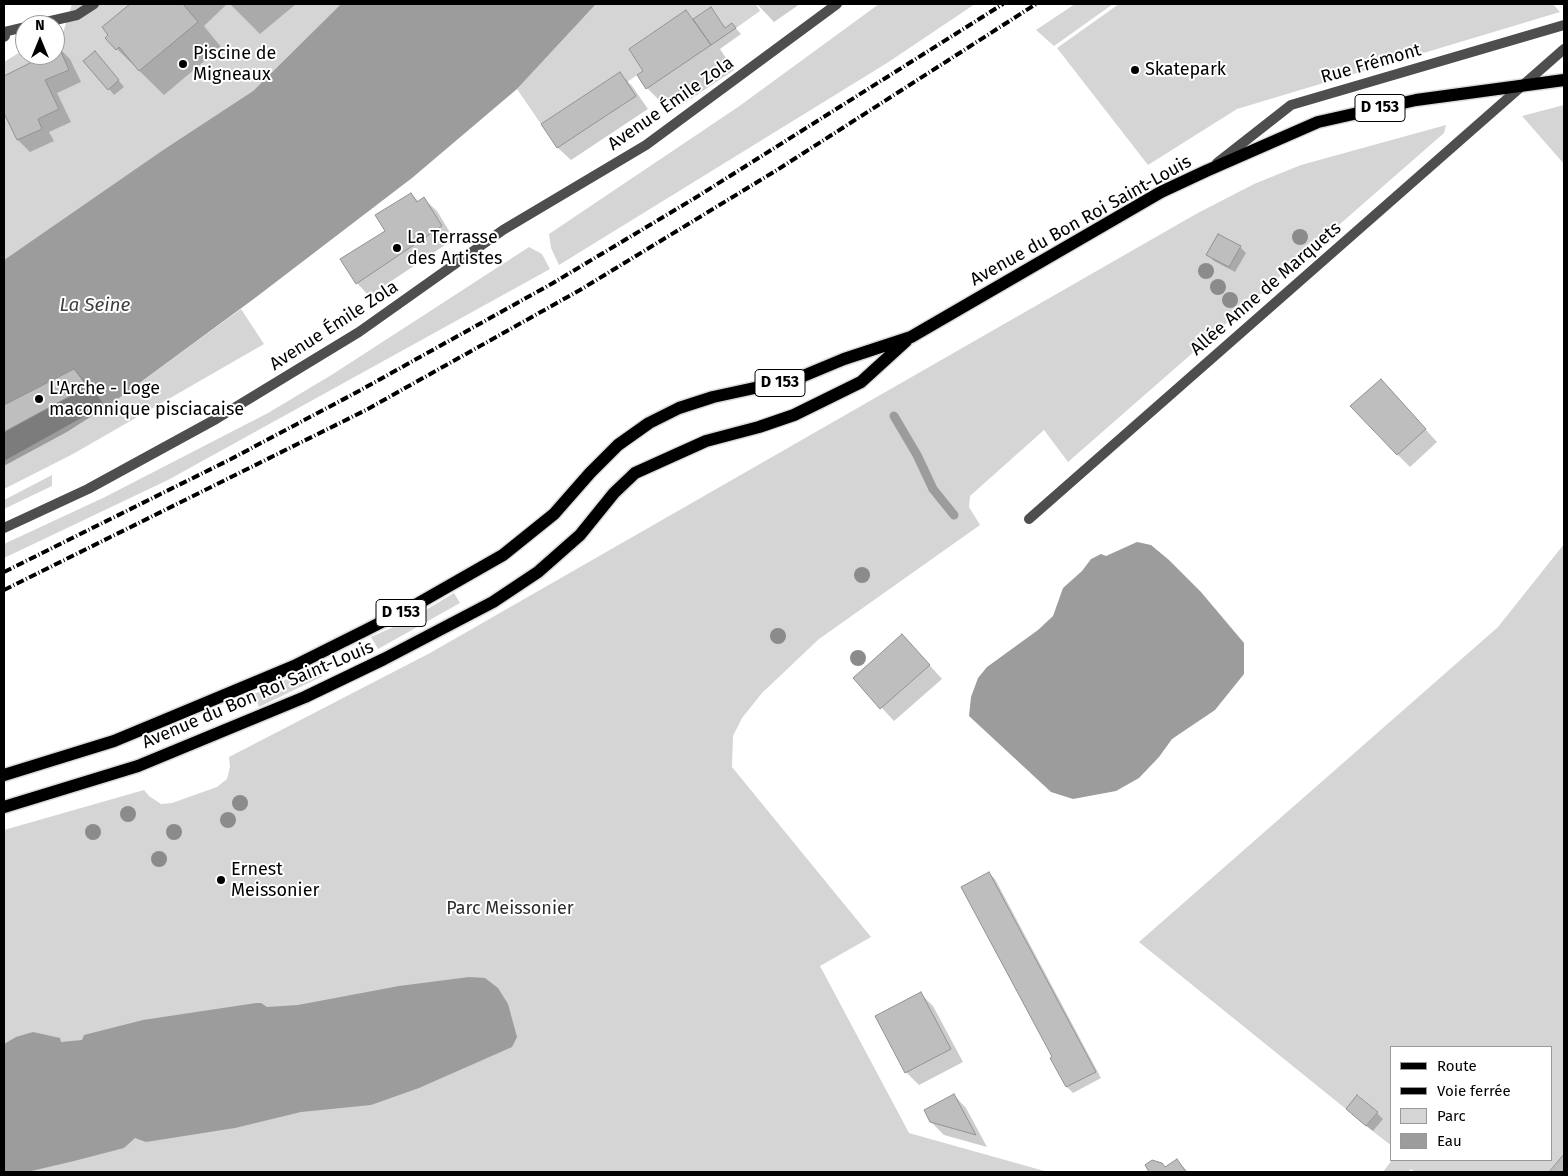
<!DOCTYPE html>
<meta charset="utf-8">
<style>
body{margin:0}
#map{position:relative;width:1568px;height:1176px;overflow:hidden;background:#fff;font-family:"Fira Sans",sans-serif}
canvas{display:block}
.frame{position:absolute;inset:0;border:5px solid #000;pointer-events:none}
.legend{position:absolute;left:1390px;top:1046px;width:162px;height:115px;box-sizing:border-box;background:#fff;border:1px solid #999;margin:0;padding:6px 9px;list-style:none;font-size:15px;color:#000}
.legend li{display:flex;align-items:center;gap:10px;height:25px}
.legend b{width:25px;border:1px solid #999}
.north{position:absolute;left:15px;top:15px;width:50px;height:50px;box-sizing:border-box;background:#fff;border:1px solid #999;border-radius:50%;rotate:0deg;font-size:14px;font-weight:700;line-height:20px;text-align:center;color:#000}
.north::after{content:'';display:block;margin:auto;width:18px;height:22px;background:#000;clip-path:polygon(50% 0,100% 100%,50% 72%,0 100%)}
</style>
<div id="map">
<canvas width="1568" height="1176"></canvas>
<div class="frame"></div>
<ul class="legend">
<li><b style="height:6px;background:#000"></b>Route</li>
<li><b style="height:6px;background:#000"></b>Voie ferrée</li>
<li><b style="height:14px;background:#d5d5d5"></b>Parc</li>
<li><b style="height:14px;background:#9c9c9c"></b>Eau</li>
</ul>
<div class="north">N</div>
</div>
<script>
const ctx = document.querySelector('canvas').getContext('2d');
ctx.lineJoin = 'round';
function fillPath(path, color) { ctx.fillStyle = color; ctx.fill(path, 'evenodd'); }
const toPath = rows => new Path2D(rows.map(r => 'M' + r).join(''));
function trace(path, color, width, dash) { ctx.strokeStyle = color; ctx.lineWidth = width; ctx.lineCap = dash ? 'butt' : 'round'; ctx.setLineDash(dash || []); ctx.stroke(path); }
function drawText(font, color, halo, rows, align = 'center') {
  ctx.font = font + ' "Fira Sans",sans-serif'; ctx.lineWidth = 4; ctx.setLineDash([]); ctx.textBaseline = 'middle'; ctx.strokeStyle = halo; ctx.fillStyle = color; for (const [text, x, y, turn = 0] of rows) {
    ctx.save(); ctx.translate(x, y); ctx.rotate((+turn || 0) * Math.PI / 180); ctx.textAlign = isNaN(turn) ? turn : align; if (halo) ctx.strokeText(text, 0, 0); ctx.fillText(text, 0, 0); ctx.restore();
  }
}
fillPath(toPath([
 [72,4,341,4,253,91,163,150,4,260,4,62,25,49,25,55,55,55,55,36,62,36],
 [596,4,756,4,760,11,736,28,732,23,725,28,711,7,693,19,686,10,629,49,643,71,627,82,620,72,541,124,517,89],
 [879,4,975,4,887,63,559,265,551,248,549,234,738,107],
 [1075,4,1113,4,1054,46,1036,30],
 [1119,4,1553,4,1560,12,1237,109,1148,165,1057,48],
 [1564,105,1564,164,1522,116],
 [1446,125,1444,133,1068,462,1044,430,970,496,969,507,980,525,819,639,762,693,742,718,733,736,732,767,871,937,820,966,909,1133,1048,1172,4,1172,4,830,144,790,149,796,161,804,172,803,217,787,227,779,230,767,229,757,430,653,1196,214,1254,184,1301,165],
 [529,247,542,254,550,269,168,480,4,558,4,544,105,497,268,413,333,374],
 [241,309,264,344,73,454,4,489,4,466,67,432,111,404],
 [52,475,52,486,4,509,4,500],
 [1564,544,1564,1154,1549,1172,1415,1172,1411,1169,1409,1172,1383,1172,1392,1160,1552,1160,1552,1047,1392,1047,1392,1146,1366,1126,1378,1112,1358,1095,1346,1109,1139,942,1498,627],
 [454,593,460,603,378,649,371,637,409,620],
 [317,665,323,676,259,707,254,694]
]), '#d5d5d5');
fillPath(toPath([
 [341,4,596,4,517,89,412,178,255,298,111,404,67,432,4,466,4,260,163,150,253,91],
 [1137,542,1151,545,1169,560,1201,592,1244,643,1244,674,1215,710,1172,739,1159,757,1139,778,1116,791,1073,799,1051,792,969,716,971,697,978,678,987,667,1038,630,1053,616,1063,588,1082,571,1091,559,1101,554,1106,556],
 [469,977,485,978,498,988,508,1004,517,1037,512,1047,419,1088,371,1105,301,1112,235,1128,146,1142,135,1138,124,1148,74,1161,27,1172,4,1172,4,1044,16,1037,33,1032,60,1038,61,1042,82,1040,84,1035,143,1020,256,1003,261,1003,267,1007,298,1005,399,986]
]), '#9c9c9c');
fillPath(toPath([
 [132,4,227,4,204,26,221,47,164,95,117,49,104,27],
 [230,4,296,4,260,34],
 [757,4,800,4,774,22],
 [710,9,726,29,732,24,741,34,720,49,734,70,671,112,647,88,645,71,686,12,694,20],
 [57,46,70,59,81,82,57,93,71,122,49,132,54,141,30,152,18,140,4,110,4,77,40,60,40,55,55,55,55,48],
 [101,59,124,87,114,95,109,89],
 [620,73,632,86,648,109,571,160,558,148,542,125],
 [411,194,419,202,424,199,437,211,454,239,369,296,357,283],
 [1240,247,1246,253,1235,272,1214,261,1208,255],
 [74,370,93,389,102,402,92,412,4,461,4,407],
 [1393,393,1437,442,1410,467,1397,454],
 [915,649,942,679,894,721,854,678],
 [989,873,995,879,1101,1078,1073,1093,1067,1087,1052,1059,1054,1058],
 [920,993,933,1006,963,1062,919,1085,906,1072],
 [954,1095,966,1108,987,1147,944,1135,931,1122],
 [1377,1113,1383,1119,1373,1131,1353,1115],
 [1177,1160,1188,1172,1151,1172,1147,1165,1165,1168]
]), '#0003');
trace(toPath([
 [894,416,917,455,933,489,954,515]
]), '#9c9c9c', 9);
const building = toPath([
 [130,4,183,4,198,22,139,71,119,47,116,50,105,38,108,35,102,27,130,4],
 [711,7,725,28,732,23,736,28,711,45,693,19,711,7],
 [686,10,711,45,646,89,637,75,643,71,629,49,686,10],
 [58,45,69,70,45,80,59,109,38,119,42,129,17,140,4,113,4,76,38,59,37,55,55,55,55,46,58,45],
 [95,51,119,80,108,90,83,61,95,51],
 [620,72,636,96,557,148,541,124,620,72],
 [411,193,417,202,424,197,442,226,356,284,340,259,385,231,375,215,411,193],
 [1218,234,1241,246,1229,267,1206,255,1218,234],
 [74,369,84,382,74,394,4,432,4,405,74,369],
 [1381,379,1426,429,1397,455,1350,406,1381,379],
 [902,634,930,665,880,709,853,678,902,634],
 [989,872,1096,1072,1066,1087,1050,1058,1052,1057,1049,1051,961,887,989,872],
 [921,992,951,1049,905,1073,875,1016,921,992],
 [954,1094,976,1135,930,1122,924,1110,954,1094],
 [1357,1095,1378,1112,1366,1126,1346,1109,1357,1095],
 [1564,1154,1564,1172,1549,1172,1564,1154],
 [1177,1159,1186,1172,1149,1172,1145,1165,1152,1160,1162,1163,1165,1167,1177,1159]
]);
fillPath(building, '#bebebe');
trace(building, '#929292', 1);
const primary = toPath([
 [4,775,114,741,167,719,294,666,366,630,419,603,503,555,554,514,590,473,618,445,649,423,679,408,713,397,796,379,844,359,911,337,1161,192,1206,171,1318,122,1416,100,1564,80],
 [4,807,138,766,305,697,384,659,493,602,538,572,580,535,614,493,635,473,706,441,759,427,794,415,861,382,906,341]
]);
trace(primary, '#dbdbdb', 15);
trace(toPath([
 [33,25,77,15,94,4],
 [4,32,25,27]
]), '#4e4e4e', 10);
trace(toPath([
 [4,37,5,36],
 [1217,163,1291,105,1564,25],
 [1029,519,1564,49],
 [4,528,88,489,216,419,359,332,503,230,646,145,837,4]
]), '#4e4e4e', 10);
trace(primary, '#000', 12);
trace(toPath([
 [4,572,231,459,359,391,553,283,695,198,1003,4],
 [4,590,366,410,580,290,777,170,1036,4]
]), '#000', 4, [8, 2.5, 1, 2.5]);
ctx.fillStyle = '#8b8b8b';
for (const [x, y] of [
 [1300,237],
 [1206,271],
 [1218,287],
 [1230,300],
 [862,575],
 [778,636],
 [858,658],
 [240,803],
 [128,814],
 [228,820],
 [93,832],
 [174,832],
 [159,859]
]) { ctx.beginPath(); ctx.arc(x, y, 8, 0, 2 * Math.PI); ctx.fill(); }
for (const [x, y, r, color] of [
 [183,64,5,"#000"],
 [1135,70,5,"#000"],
 [397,248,5,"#000"],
 [39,399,5,"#000"],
 [221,880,5,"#000"]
]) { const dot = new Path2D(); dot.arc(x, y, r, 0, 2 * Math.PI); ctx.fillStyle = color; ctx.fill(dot); trace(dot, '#fff', 2); }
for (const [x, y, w] of [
 [1380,108,50],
 [780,383,50],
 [401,613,50]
]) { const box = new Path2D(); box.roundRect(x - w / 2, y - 13.5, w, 27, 4); ctx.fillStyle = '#fff'; ctx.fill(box); trace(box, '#000', 1); }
drawText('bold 16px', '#000', null, [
 ["D 153",1380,108],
 ["D 153",780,383],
 ["D 153",401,613]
]);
drawText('18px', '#000', '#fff', [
 ["Piscine de",193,54],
 ["Migneaux",193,75],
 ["Skatepark",1145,70],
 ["La Terrasse",407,238],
 ["des Artistes",407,259],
 ["L'Arche - Loge",49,389],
 ["maconnique pisciacaise",49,410],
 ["Ernest",231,870],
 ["Meissonier",231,891]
], 'left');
drawText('18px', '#000', '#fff', [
 ["Rue Frémont",1371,64,-16],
 ["Avenue Émile Zola",671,104,-35],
 ["Avenue du Bon Roi Saint-Louis",1081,221,-29],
 ["Allée Anne de Marquets",1266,289,-41],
 ["Avenue Émile Zola",334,326,-33],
 ["Avenue du Bon Roi Saint-Louis",258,695,-23]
]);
drawText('18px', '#2c2c2c', '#fff', [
 ["Parc Meissonier",510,909]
]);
drawText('italic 19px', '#3d3d3d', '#fff', [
 ["La Seine",95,306]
]);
</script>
